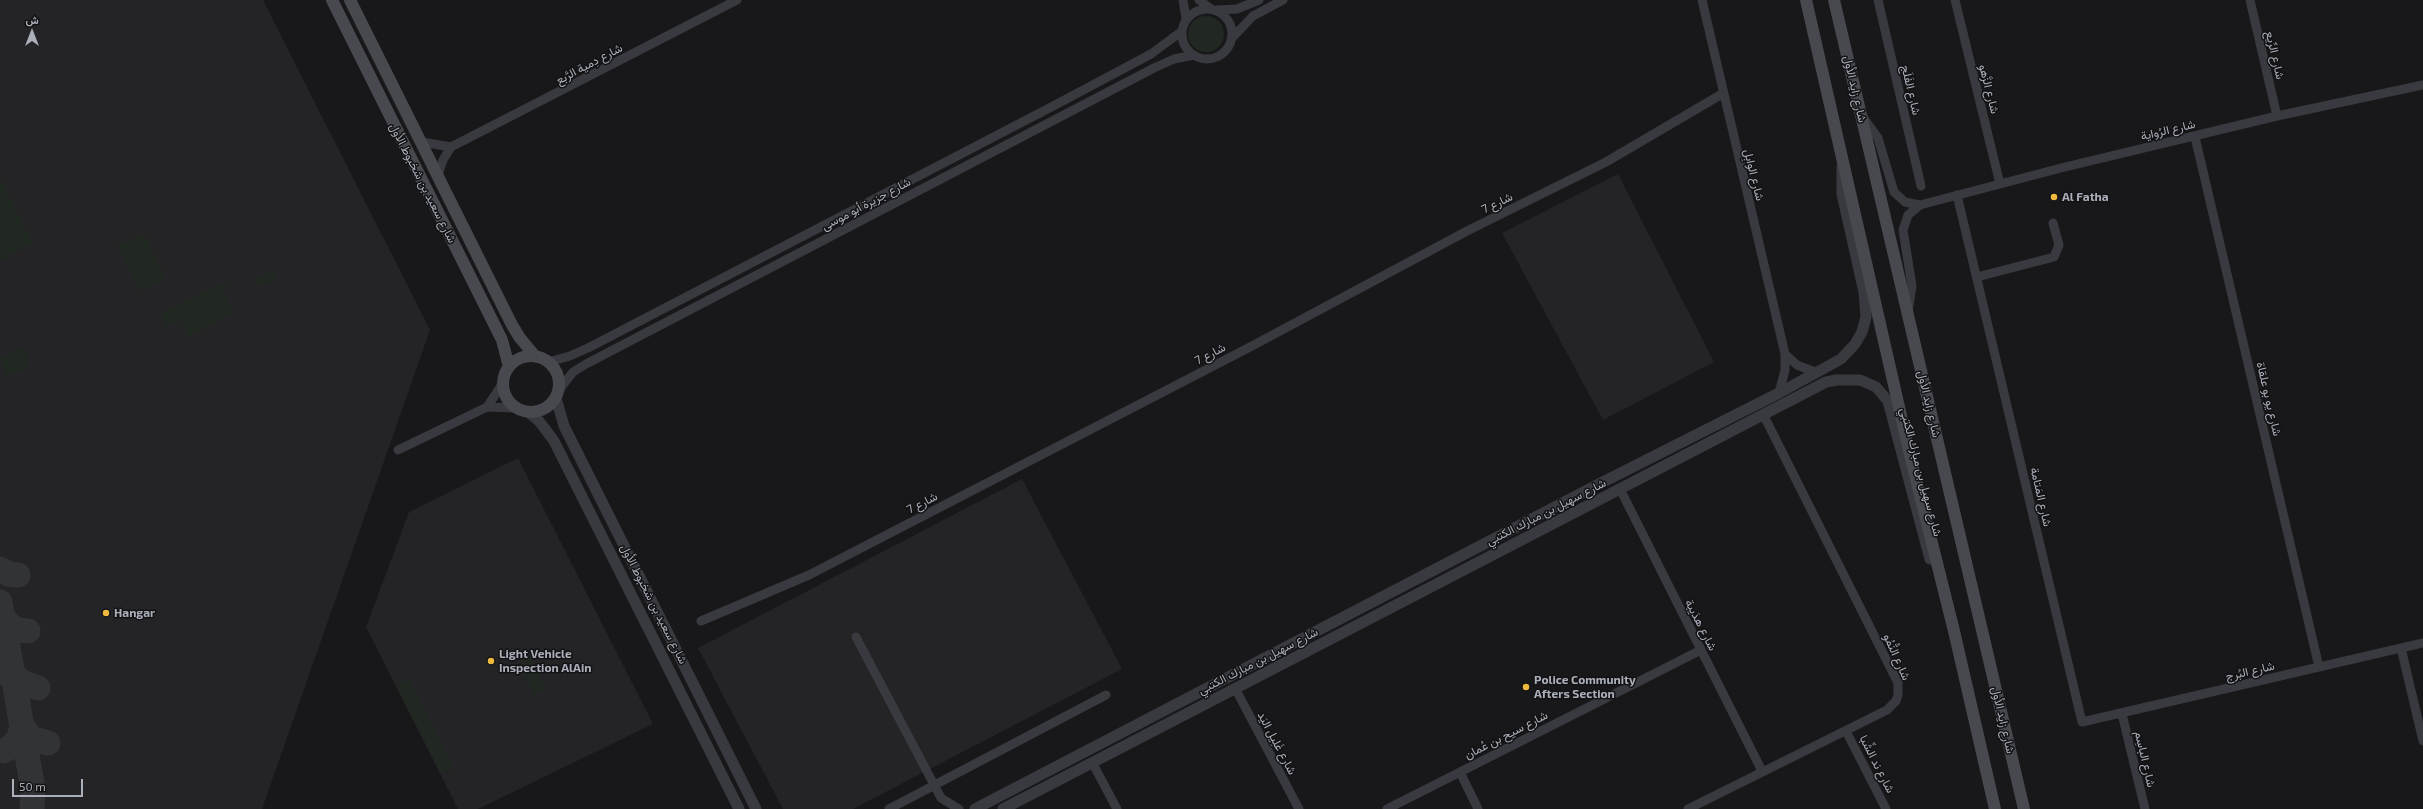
<!DOCTYPE html>
<meta charset="utf-8">
<style>
body{margin:0}
#map{position:relative;width:2423px;height:809px;overflow:hidden;background:#18181a;font-family:"Exo 2",Vazirmatn,sans-serif}
canvas{display:block}
.north{position:absolute;left:12px;top:12px;width:40px;height:40px;-webkit-text-stroke:3px #131315;paint-order:stroke;rotate:0deg;font-size:11px;font-weight:700;line-height:16px;text-align:center;color:#abafba}
.north::after{content:'';display:block;margin:auto;width:14px;height:18px;background:#abafba;clip-path:polygon(50% 0,100% 100%,50% 72%,0 100%)}
.scale{position:absolute;left:12px;top:779px;width:71px;height:18px;box-sizing:border-box;border:2px solid #abafba;border-top:0;padding-left:5px;font-size:12px;line-height:14px;white-space:nowrap;color:#abafba;-webkit-text-stroke:3px #131315;paint-order:stroke}
</style>
<div id="map">
<canvas width="2423" height="809"></canvas>
<div class="north">ش</div>
<div class="scale">50 m</div>
</div>
<script>
const ctx = document.querySelector('canvas').getContext('2d');
ctx.lineJoin = 'round';
function fillPath(path, color) { ctx.fillStyle = color; ctx.fill(path, 'evenodd'); }
const toPath = rows => new Path2D(rows.map(r => 'M' + r).join(''));
function trace(path, color, width, dash) { ctx.strokeStyle = color; ctx.lineWidth = width; ctx.lineCap = dash ? 'butt' : 'round'; ctx.setLineDash(dash || []); ctx.stroke(path); }
function drawText(font, color, halo, rows, align = 'center') {
  ctx.font = font + ' "Exo 2",Vazirmatn,sans-serif'; ctx.lineWidth = 3; ctx.setLineDash([]); ctx.textBaseline = 'middle'; ctx.strokeStyle = halo; ctx.fillStyle = color; for (const [text, x, y, turn = 0] of rows) {
    ctx.save(); ctx.translate(x, y); ctx.rotate((+turn || 0) * Math.PI / 180); ctx.textAlign = isNaN(turn) ? turn : align; if (halo) ctx.strokeText(text, 0, 0); ctx.fillText(text, 0, 0); ctx.restore();
  }
}
fillPath(toPath([
 [0,0,263,0,430,330,262,809,0,809],
 [1618,174,1714,362,1603,420,1502,233],
 [518,458,653,724,478,809,458,809,366,627,409,512],
 [1022,479,1122,669,853,809,783,809,698,648]
]), '#242427');
fillPath(toPath([
 '1188 34a18 18 0 1 1 36 0a18 18 0 1 1-36 0Z',
 [0,177,33,243,0,260],
 [144,233,166,278,139,291,117,246],
 [272,270,276,279,259,287,255,279],
 [225,281,229,283,222,287,234,313,189,337,180,320,167,326,161,313],
 [22,348,30,365,8,376,0,359],
 [526,649,546,689,535,694,521,667,522,657,520,652],
 [409,679,454,768,441,774,396,686]
]), '#202821');
trace(toPath([
 [0,569,9,574,18,575],
 [0,602,33,789,32,809],
 [1,622,2,615,8,624,17,630,28,631],
 [11,678,12,671,19,681,38,688],
 [4,751,12,746,19,738,22,726,31,738,48,743]
]), '#323337', 25);
trace(toPath([
 [1183,0,1186,19],
 [1199,0,1211,9],
 [1702,0,1785,354,1785,370,1779,393],
 [1878,0,1921,186],
 [1955,0,2000,184],
 [2250,0,2277,116],
 '1182 34a25 25 0 1 1 50 0a25 25 0 1 1-50 0Z',
 [1216,10,1237,9,1259,0],
 [1231,39,1253,16,1283,0],
 [1862,116,1878,138,1894,192,1905,202,1920,205],
 [2195,137,2319,667],
 [422,142,451,147,737,0],
 [438,175,443,160,451,147],
 [1957,195,2082,722,2423,643],
 [1977,277,2054,257,2059,245,2053,223],
 [1908,312,1912,286,1903,230,1908,215,1920,205,2061,168,2277,116,2423,85],
 [1785,354,1797,365,1818,373],
 [548,362,570,356,590,347,1057,104,1151,54,1182,31],
 [559,390,573,372,586,364,1154,68,1174,59,1194,55],
 [487,407,503,383],
 [398,450,487,407,517,408],
 [1620,489,1762,771],
 [701,621,809,575,1252,346,1467,231,1606,162,1722,94],
 [856,637,941,798,959,809],
 [2401,648,2423,741],
 [1235,688,1299,809],
 [2122,714,2145,809],
 [1846,731,1886,809],
 [1092,762,1117,809],
 [1460,772,1478,809],
 [889,809,1106,695],
 [1387,809,1701,650],
 [1688,809,1887,710,1896,701,1898,695,1898,683,1763,414]
]), '#393a3f', 9);
trace(toPath([
 [556,398,564,426,756,809],
 [528,412,539,421,554,441,739,809],
 [975,809,1601,483,1779,393,1841,359,1855,344,1862,332,1866,317,1864,292,1842,194,1842,166],
 [1003,809,1826,382,1837,380,1860,380,1876,387,1888,401,1930,559]
]), '#393a3f', 11);
trace(toPath([
 [332,0,502,340,509,367],
 [350,0,512,325,520,338,535,356],
 [1806,0,1910,455,1954,631,1995,809],
 [1834,0,2024,809],
 '503 384a28 28 0 1 1 56 0a28 28 0 1 1-56 0Z'
]), '#47494f', 12);
for (const [x, y, r, color] of [
 [2054,197,4,"#eeba3d"],
 [106,613,4,"#eeba3d"],
 [491,661,4,"#eeba3d"],
 [1526,687,4,"#eeba3d"]
]) { const dot = new Path2D(); dot.arc(x, y, r, 0, 2 * Math.PI); ctx.fillStyle = color; ctx.fill(dot); trace(dot, '#131315', 1.5); }
drawText('12px', '#abafba', '#131315', [
 ["شارع الرِّيع",2275,55,77],
 ["شارع دِمية الرَّبع",589,64,-28],
 ["شارع زايد الأول",1855,89,77],
 ["شارع الزَّهو",1989,89,76],
 ["شارع الفَلَج",1911,90,77],
 ["شارع الرُواية",2168,130,-13],
 ["شارع الوابِل",1754,175,76],
 ["شارع سعيد بن شخبوط الأول",423,183,63],
 ["شارع 7",1497,203,-26],
 ["شارع جزيرة أبو موسى",866,204,-28],
 ["شارع 7",1210,354,-27],
 ["شارع يو بو علقاة",2269,399,77],
 ["شارع زايد الأول",1929,404,77],
 ["شارع سهيل بن مبارك الكتبي",1921,472,75],
 ["شارع المَتامة",2041,497,77],
 ["شارع 7",922,503,-27],
 ["شارع سهيل بن مبارك الكتبي",1546,512,-27],
 ["شارع سعيد بن شخبوط الأول",654,604,63],
 ["شارع هدَيبة",1701,625,63],
 ["شارع النُّمُو",1897,657,66],
 ["شارع سهيل بن مبارك الكتبي",1258,661,-27],
 ["شارع البُرج",2250,671,-13],
 ["شارع زايد الأول",2003,720,77],
 ["شارع سيح بن عُمان",1506,735,-27],
 ["شارع غَلِيل اليَد",1277,743,62],
 ["شارع الباسِم",2145,759,77],
 ["شارع ند الشِّبا",1877,764,63]
]);
drawText('bold 12px', '#abafba', '#131315', [
 ["Al Fatha",2062,197],
 ["Hangar",114,613],
 ["Light Vehicle",499,654],
 ["Inspection AlAin",499,668],
 ["Police Community",1534,680],
 ["Afters Section",1534,694]
], 'left');
</script>
